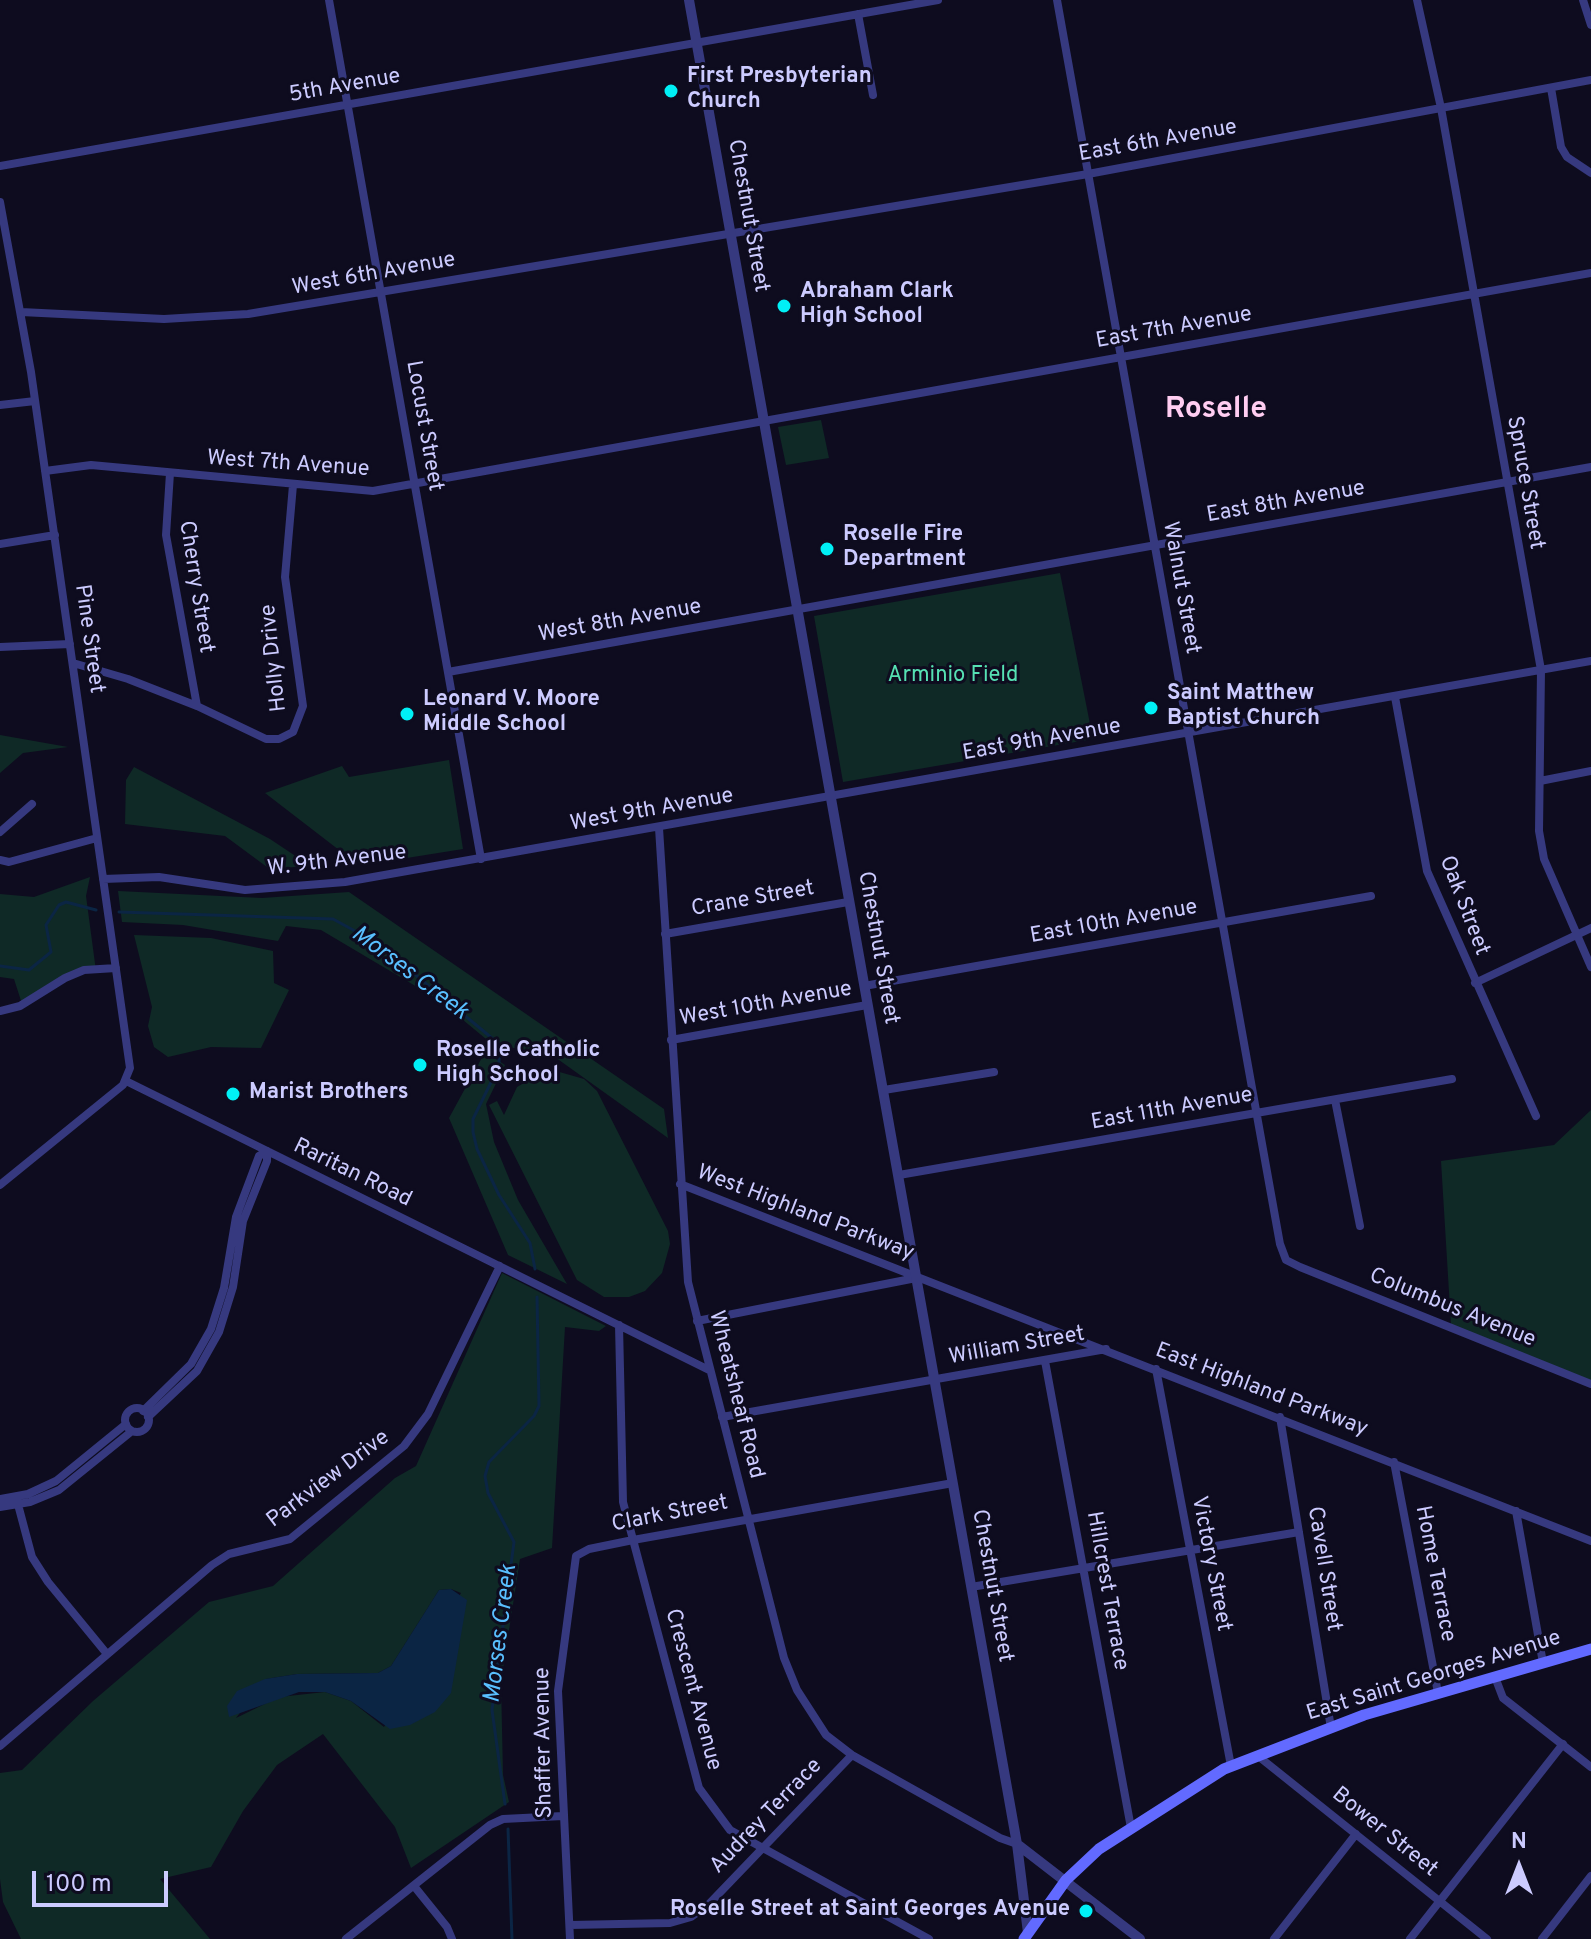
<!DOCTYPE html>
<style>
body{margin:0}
#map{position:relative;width:1591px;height:1939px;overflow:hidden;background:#0e0c1f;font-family:Overpass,sans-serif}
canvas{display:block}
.north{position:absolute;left:1479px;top:1827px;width:80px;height:80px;-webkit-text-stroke:6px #0e0c1f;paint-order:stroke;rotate:0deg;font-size:22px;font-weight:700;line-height:32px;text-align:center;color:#cccbff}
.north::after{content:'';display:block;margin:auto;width:28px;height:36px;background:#cccbff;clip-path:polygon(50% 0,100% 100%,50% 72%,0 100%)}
.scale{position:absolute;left:32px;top:1871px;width:136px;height:36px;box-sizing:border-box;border:4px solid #cccbff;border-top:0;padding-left:10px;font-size:24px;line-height:28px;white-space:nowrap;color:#cccbff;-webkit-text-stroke:6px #0e0c1f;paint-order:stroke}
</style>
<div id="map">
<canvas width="1591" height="1939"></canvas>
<div class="north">N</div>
<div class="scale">100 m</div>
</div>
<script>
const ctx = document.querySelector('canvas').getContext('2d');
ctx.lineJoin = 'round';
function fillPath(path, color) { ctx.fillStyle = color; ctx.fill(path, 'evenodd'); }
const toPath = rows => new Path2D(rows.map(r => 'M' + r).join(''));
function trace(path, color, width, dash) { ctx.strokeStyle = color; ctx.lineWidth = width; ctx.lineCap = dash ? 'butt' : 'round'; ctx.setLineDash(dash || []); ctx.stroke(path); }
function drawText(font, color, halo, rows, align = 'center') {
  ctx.font = font + ' Overpass,sans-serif'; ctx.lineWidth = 6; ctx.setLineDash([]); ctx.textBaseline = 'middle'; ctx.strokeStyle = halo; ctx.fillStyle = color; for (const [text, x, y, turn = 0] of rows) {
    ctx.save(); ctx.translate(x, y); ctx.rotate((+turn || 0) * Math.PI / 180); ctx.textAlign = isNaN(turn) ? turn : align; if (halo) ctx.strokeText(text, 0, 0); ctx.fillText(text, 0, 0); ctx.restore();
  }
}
fillPath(toPath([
 [821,420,829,458,786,465,778,427],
 [1060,573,1093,739,843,782,814,616],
 [0,735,68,747,23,753,0,773],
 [449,760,463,849,363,865,362,860,339,850,265,793,342,766,349,777],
 [134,767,270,839,309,865,271,870,225,836,125,824,126,780],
 [90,877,86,896,96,971,76,973,23,1007,14,979,0,977,0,894,34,897],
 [118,891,262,898,349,892,664,1109,668,1138,552,1055,492,1044,439,1000,321,930,286,926,278,941,183,925,122,922],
 [134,935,211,938,273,951,274,983,289,990,261,1048,211,1047,168,1057,154,1047,148,1026,152,1007],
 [485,1052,505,1065,486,1104,494,1142,518,1200,567,1284,508,1255,449,1118],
 [556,1071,584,1079,597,1091,668,1231,670,1244,662,1273,645,1291,629,1297,604,1297,577,1280,489,1105,497,1101,504,1115,517,1087,541,1073],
 [1591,1110,1591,1382,1451,1325,1441,1161,1554,1145],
 [502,1273,606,1326,599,1331,565,1327,552,1548,520,1559,501,1682,503,1775,509,1802,411,1868,395,1827,323,1734,277,1765,243,1811,211,1867,160,1879,210,1939,21,1939,3,1902,0,1879,0,1773,22,1770,93,1701,209,1602,273,1586,395,1478,416,1466],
 [451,1589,461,1593,384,1727,351,1701,325,1692,279,1697,236,1718,266,1679,297,1674,378,1673,391,1666,439,1590]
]), '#0f2926');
fillPath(toPath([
 [451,1589,467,1600,451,1693,435,1712,410,1725,390,1729,351,1701,325,1692,299,1692,229,1717,227,1706,237,1691,265,1679,297,1674,378,1673,391,1666,439,1590]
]), '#0b2544');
trace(toPath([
 [119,912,333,919,377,943,493,1039,499,1048,499,1066,473,1119,473,1132,477,1149,499,1195,530,1243,535,1269],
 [0,966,29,970,51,952,46,925,59,905,66,902,96,910],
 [505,1804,492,1710,514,1542,488,1493,485,1476,489,1462,534,1416,539,1406,537,1297],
 [508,1829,512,1939]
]), '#0b2544', 3);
trace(toPath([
 [329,0,481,859],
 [1057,0,1280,1244,1286,1260,1300,1267,1591,1384],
 [1417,0,1441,108,1541,670,1539,831,1544,859,1591,967],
 [1583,0,1591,25],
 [858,14,873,95],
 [1551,88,1561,147,1567,157,1591,173],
 [0,166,938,0],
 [0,202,31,372,130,1068,123,1085,0,1185],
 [21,312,164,319,248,314,1088,174,1591,80],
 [0,405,35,401],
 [45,471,91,465,373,491,1591,273],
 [170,473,166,535,197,706],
 [0,544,55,535],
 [0,647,70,644],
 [73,663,128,679,197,706,266,739,279,739,293,732,303,706,285,577,293,485],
 [448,672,1591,467],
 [1395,697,1427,871,1536,1116],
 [1540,781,1591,771],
 [659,828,688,1282,784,1658,797,1690,826,1735,852,1755,1000,1838,1017,1844],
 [0,832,32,804],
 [0,860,9,862,97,838],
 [103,879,159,877,245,890,345,882,1591,661],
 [665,934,848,902],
 [1475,983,1591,928],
 [864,986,1371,896],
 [0,1011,20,1006,65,978,84,970,116,968],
 [671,1040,867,1005],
 [126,1081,709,1370],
 [884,1090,994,1072],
 [1335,1100,1360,1226],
 [899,1175,1452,1079],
 [680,1184,1591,1541],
 [697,1321,916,1278],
 [619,1325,623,1502,699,1788,730,1830,929,1939],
 [1045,1361,1131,1828],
 [1156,1369,1231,1766],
 '125 1420a12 12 0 1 1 24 0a12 12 0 1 1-24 0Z',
 [143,1411,191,1364,211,1329,224,1288,236,1217,259,1156,267,1151],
 [148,1417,197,1371,219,1332,233,1287,243,1221,267,1161,267,1151],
 [722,1417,1106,1349],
 [1280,1417,1331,1728],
 [1394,1462,1438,1693],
 [16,1497,32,1557,48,1582,107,1654],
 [0,1499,28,1494,56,1481,126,1424],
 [0,1507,30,1502,59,1490,132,1431],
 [1516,1511,1543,1663],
 [971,1587,1299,1532],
 [1495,1677,1503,1698,1591,1767],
 [0,1746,212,1565,229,1554,290,1539,404,1446,428,1414,500,1266],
 [1258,1756,1487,1939],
 [414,1886,447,1927,452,1939],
 [570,1925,670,1923,691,1917,708,1905,852,1755],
 [346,1939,490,1825,503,1819,563,1816],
 [570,1939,558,1691,576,1556,589,1549,633,1540,953,1483],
 [1274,1939,1356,1834],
 [1410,1939,1563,1744],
 [1542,1939,1591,1876]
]), '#36397f', 8);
trace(toPath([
 [689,0,1017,1844,1140,1939],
 [1017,1844,1028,1933]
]), '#36397f', 10);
trace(toPath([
 [1024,1939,1066,1880,1099,1849,1224,1769,1364,1715,1591,1649]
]), '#626aff', 11);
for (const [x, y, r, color] of [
 [671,91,8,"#00f0f6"],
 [784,306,8,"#00f0f6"],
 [827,549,8,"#00f0f6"],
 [1151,708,8,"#00f0f6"],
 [407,714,8,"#00f0f6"],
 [420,1065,8,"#00f0f6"],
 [233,1094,8,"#00f0f6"],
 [1086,1911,8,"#00f0f6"]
]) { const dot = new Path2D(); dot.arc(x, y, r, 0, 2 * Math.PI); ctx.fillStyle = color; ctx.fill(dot); trace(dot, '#0e0c1f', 3); }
drawText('bold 22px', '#cccbff', '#0e0c1f', [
 ["First Presbyterian",687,78],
 ["Church",687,103],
 ["Abraham Clark",800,293],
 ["High School",800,318],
 ["Roselle Fire",843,536],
 ["Department",843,561],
 ["Saint Matthew",1167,695],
 ["Baptist Church",1167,720],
 ["Leonard V. Moore",423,701],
 ["Middle School",423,726],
 ["Roselle Catholic",436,1052],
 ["High School",436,1077],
 ["Marist Brothers",249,1094],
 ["Roselle Street at Saint Georges Avenue",1070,1911,"right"]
], 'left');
drawText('22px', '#cccbff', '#0e0c1f', [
 ["5th Avenue",345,87,-10],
 ["East 6th Avenue",1158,142,-10],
 ["Chestnut Street",747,216,80],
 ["West 6th Avenue",374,275,-10],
 ["East 7th Avenue",1174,329,-10],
 ["Locust Street",423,426,80],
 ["West 7th Avenue",288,465,4],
 ["Spruce Street",1524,483,80],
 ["East 8th Avenue",1286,503,-10],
 ["Cherry Street",195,587,81],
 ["Walnut Street",1180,588,80],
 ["West 8th Avenue",620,622,-10],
 ["Pine Street",88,639,82],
 ["Holly Drive",275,658,-96],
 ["East 9th Avenue",1042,741,-10],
 ["West 9th Avenue",652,811,-10],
 ["W. 9th Avenue",337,862,-7],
 ["Crane Street",753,900,-10],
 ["Oak Street",1463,906,69],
 ["East 10th Avenue",1114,923,-10],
 ["Chestnut Street",877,948,80],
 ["West 10th Avenue",766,1005,-10],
 ["East 11th Avenue",1172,1110,-10],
 ["Raritan Road",352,1174,26],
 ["West Highland Parkway",805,1214,21],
 ["Columbus Avenue",1452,1309,22],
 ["William Street",1017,1347,-10],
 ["East Highland Parkway",1261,1391,21],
 ["Wheatsheaf Road",735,1395,76],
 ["Parkview Drive",329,1480,-37],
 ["Clark Street",670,1515,-11],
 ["Victory Street",1210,1564,79],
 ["Cavell Street",1323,1569,81],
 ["Home Terrace",1434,1574,79],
 ["Chestnut Street",991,1586,80],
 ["Hillcrest Terrace",1106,1591,80],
 ["East Saint Georges Avenue",1434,1677,-17],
 ["Crescent Avenue",692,1690,75],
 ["Shaffer Avenue",545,1743,-91],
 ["Audrey Terrace",767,1817,-46],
 ["Bower Street",1384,1833,39]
]);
drawText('22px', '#56e0b3', '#0e0c1f', [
 ["Arminio Field",953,677]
]);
drawText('italic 24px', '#59bfff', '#0e0c1f', [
 ["Morses Creek",409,974,37],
 ["Morses Creek",502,1634,-83]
]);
drawText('bold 30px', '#ffcdf1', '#0e0c1f', [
 ["Roselle",1216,411]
]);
</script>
